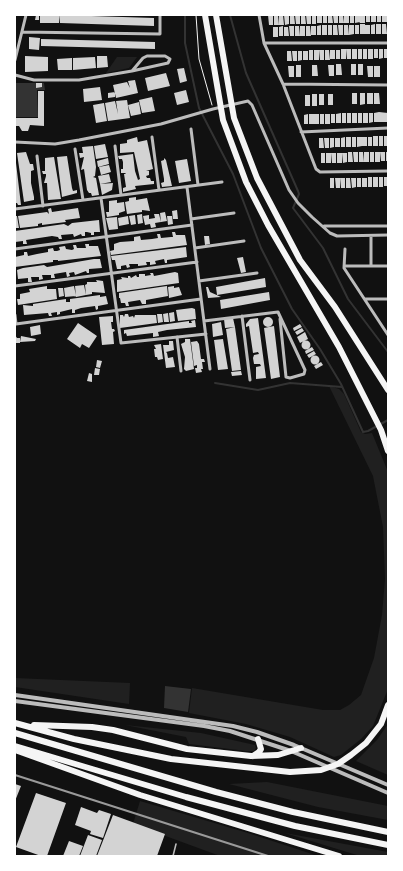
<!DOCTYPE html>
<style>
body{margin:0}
#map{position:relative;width:403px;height:871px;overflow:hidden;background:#111;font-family:Cabin,sans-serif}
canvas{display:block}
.frame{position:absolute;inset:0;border:16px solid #fff;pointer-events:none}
</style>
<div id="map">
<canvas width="403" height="871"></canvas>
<div class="frame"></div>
</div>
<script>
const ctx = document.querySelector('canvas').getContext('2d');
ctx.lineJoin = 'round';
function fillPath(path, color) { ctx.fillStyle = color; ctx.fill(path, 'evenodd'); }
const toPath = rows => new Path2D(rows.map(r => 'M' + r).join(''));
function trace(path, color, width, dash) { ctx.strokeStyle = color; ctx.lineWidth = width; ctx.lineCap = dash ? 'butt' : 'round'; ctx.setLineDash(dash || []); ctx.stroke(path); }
fillPath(toPath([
 [117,57,137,57,129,68,106,73],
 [329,386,339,389,344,394,361,432,365,434,372,433,388,472,388,689,373,726,361,739,341,755,334,757,290,737,246,724,189,713,192,688,323,710,340,710,349,705,361,695,374,658,382,615,385,579,383,527,373,476],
 [15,678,130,683,129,704,15,687],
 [388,724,388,775,356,761,377,740],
 [125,725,201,733,255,745,256,748,254,751,246,751,189,744,186,737],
 [267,782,388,806,388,820,318,807,229,784],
 [140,801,248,833,318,856,220,856,133,824],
 [285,833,388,852,388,856,360,856]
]), '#202020');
fillPath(toPath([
 [15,83,44,83,45,90,37,90,38,117,15,117],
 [165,686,191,689,188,712,164,708]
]), '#333');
trace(toPath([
 [185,15,185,43,199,108,233,174,261,248,292,309,320,349,341,384,363,432,368,431,388,420],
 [230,15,246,73,298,191,299,194,293,208,323,248,348,299,388,352],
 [215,383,258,390,290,383,342,387]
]), '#333', 2);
fillPath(toPath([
 [36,15,39,15,39,20,35,20],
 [40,15,60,15,59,23,40,23],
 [60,15,154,18,154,26,60,23],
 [268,15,273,15,273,25,269,25],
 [274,15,278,15,279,25,274,25],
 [279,15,283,15,284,25,279,25],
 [284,15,289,15,289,24,285,25],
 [290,15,294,15,295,24,290,24],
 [295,15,300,15,300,24,296,24],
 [301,15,305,15,306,24,301,24],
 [306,15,311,15,311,24,307,24],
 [312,15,316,15,316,24,312,24],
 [317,15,322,15,322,23,317,23],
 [323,15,327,15,327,23,323,23],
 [328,15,332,15,333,23,328,23],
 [333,15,338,15,338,23,334,23],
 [339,15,343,15,344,23,339,23],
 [344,15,349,15,349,23,344,23],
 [350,15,354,15,354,23,350,23],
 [355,15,360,15,360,22,355,23],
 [360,15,365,15,365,23,360,23],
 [366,15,370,15,370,22,366,22],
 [371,15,376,15,376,22,371,22],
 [377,15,381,15,381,22,377,22],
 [382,15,387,15,387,22,382,22],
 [360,24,365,24,365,34,360,34],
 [375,24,375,34,371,34,371,25],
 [376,24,381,24,381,34,376,34],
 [382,24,386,24,387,34,382,34],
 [321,25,321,35,317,35,317,26],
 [322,25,327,25,327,35,322,35],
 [328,25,332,25,332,35,328,35],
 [333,25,337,25,338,35,333,35],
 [338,25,343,25,343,35,339,35],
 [344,25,348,25,349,35,344,35],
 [349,25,354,25,354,34,349,35],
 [355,25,359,25,359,34,355,34],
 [365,25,370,25,370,34,365,34],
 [283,26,283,36,279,36,279,27],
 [289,26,294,26,294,36,290,36],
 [295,26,299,26,300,36,295,36],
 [300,26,305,26,305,36,300,36],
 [306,26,310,26,311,36,306,36],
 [311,26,316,26,316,35,311,35],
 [273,27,278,27,278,37,273,37],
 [284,27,288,27,289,36,284,36],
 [29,37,40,38,39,50,29,49],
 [41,39,155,42,155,49,41,46],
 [341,49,346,49,346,59,341,59],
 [346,49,351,49,351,59,347,59],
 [352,49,357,49,357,59,352,59],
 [358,49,362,49,362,59,358,59],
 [363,49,367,49,367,59,363,59],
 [368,49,373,49,373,59,368,59],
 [374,49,378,49,378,58,374,58],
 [379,49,383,49,383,58,379,59],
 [384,49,388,49,388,58,384,58],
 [309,50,313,50,313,60,309,60],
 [314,50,319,50,319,60,314,60],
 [319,50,324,50,324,60,320,60],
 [325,50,329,50,330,60,325,60],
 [330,50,335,50,335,59,330,59],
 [336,50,340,50,340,59,336,59],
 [287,51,291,51,292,61,287,61],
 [292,51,297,51,297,61,293,61],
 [298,51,302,51,302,60,298,61],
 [303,51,308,51,308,60,303,60],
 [25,56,48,57,48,71,25,72],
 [97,56,107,56,108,67,97,68],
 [95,57,96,68,73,70,73,58],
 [72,58,72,70,58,70,57,59],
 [336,64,341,64,342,75,336,75],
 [351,64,356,64,356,75,351,75],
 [358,64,363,64,363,75,358,75],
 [296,65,301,65,301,77,296,77],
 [312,65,317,65,318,76,312,76],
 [328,65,334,65,334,76,329,76],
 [288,66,294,66,294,77,289,77],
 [367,66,373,66,373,77,368,77],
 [374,66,380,66,380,77,374,77],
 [184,68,187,81,180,83,177,69],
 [166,73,170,86,148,91,145,78],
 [135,80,138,93,116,98,113,85,127,82,130,88,128,81],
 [36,83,42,83,42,87,36,88],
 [100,87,102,100,84,102,83,89],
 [186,90,189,102,177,105,174,93],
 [38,91,44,91,44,126,30,125,28,131,22,131,19,126,15,126,15,118,38,118],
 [115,92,115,97,108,98,108,93],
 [352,93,357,93,357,104,352,104],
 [360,93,365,93,365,104,360,105],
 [367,93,373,93,373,104,367,104],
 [374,93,379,93,380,104,374,104],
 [312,94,317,94,317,106,312,106],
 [319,94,324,94,324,105,319,105],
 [328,94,333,94,333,105,328,105],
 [305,95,310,95,310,106,305,106],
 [152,97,155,111,142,113,139,100],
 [127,100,130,118,108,121,105,103,115,101,118,114,116,101],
 [139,102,141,114,131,116,128,105],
 [104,103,107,121,96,123,93,105],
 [379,112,379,122,374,122,374,113],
 [379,112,388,113,388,122,379,122],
 [341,113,341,123,336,123,336,114],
 [342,113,346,113,346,123,342,123],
 [347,113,351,113,351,123,347,123],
 [352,113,357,113,357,123,352,123],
 [358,113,362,113,362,123,358,123],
 [363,113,368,113,368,123,363,123],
 [369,113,373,113,373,122,369,123],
 [308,114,308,124,304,124,304,115],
 [309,114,314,114,314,124,309,124],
 [314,114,319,114,319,124,314,124],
 [320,114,324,114,324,124,320,124],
 [325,114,330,114,330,124,325,124],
 [331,114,335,114,335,123,331,123],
 [373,136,378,136,378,146,373,146],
 [379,136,383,136,383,146,379,146],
 [384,136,388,136,388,146,384,146],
 [137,137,138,142,147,140,150,154,145,155,150,154,153,169,146,171,149,171,149,175,146,176,147,178,150,178,151,181,154,181,154,184,135,186,136,189,123,192,123,188,126,187,124,174,126,174,125,173,121,173,121,169,123,169,123,162,122,159,119,159,118,156,133,154,135,171,138,180,140,179,134,152,120,153,120,144,127,143,127,140],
 [345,137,345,147,341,147,341,138],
 [346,137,351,137,351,147,346,147],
 [352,137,356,137,356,147,352,147],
 [357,137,362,137,362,146,357,147],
 [362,137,367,137,367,146,362,146],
 [368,137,372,137,372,146,368,146],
 [319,138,323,138,324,148,319,148],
 [324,138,329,138,329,148,325,148],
 [330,138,334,138,334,147,330,148],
 [335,138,340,138,340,147,335,147],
 [105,144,108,157,96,159,94,146],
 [93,146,96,167,95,176,93,177,96,178,99,195,92,196,91,193,89,193,87,190,84,169,81,170,84,157,80,158,79,153,83,153,82,147],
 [26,152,30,164,33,164,34,170,31,171,31,183,34,197,34,200,24,202,17,153],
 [348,152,352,152,353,162,348,162],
 [353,152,358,152,358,162,354,162],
 [359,152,363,152,364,162,359,162],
 [364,152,369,152,369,162,364,162],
 [370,152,374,152,374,162,370,162],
 [375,152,380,152,380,162,375,162],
 [380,152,385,152,385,161,381,161],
 [386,152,388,152,388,161,386,161],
 [321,153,325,153,325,163,321,163],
 [326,153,331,153,331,163,326,163],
 [331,153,336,153,336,163,332,163],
 [337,153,342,153,342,163,337,163],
 [342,153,347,153,347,162,343,163],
 [67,156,72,188,73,191,77,190,77,193,62,197,57,157],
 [54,157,61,199,48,200,47,183,44,183,46,176,46,174,43,174,42,171,45,171,45,158],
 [108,158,109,164,98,167,97,161],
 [164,158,166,160,172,186,162,187,161,183,164,182,164,179,161,161,164,160],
 [187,159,191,181,179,183,175,161],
 [15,163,16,163,21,205,18,205,17,203,15,203],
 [109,165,111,172,101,175,99,167],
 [109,174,111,182,100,184,98,176],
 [368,177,372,177,372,187,368,187],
 [373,177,378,177,378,187,373,187],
 [379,177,383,177,383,187,379,187],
 [384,177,388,177,388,186,384,186],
 [330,178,334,178,334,188,330,188],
 [335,178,340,178,340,188,336,188],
 [340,178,345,178,345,188,341,188],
 [346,178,350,178,351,188,346,188],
 [351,178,356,178,356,187,352,188],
 [357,178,361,178,361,187,357,187],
 [362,178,367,178,367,187,362,187],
 [113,183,112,190,102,195,100,184],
 [136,197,136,200,147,198,150,211,142,210,142,212,127,214,125,202,129,201,129,198],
 [117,200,117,203,124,202,125,211,119,213,119,215,107,217,106,212,109,212,109,201],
 [51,208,52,212,78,208,80,218,65,220,66,222,42,225,42,223,38,224,38,226,20,228,18,216,47,212,49,214,48,209],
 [177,210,178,219,173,219,172,211],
 [165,212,167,221,161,222,160,213],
 [142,214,143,223,138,224,137,215],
 [154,214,159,214,161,222,155,223,156,227,151,228,150,224,145,225,143,216,149,215,149,219,155,218],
 [135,215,136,224,131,225,129,216],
 [15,216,17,216,19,228,15,228],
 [128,216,129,224,119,226,118,218],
 [167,216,172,216,173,224,168,225],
 [117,217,118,229,109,230,106,218],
 [99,220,100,232,94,232,94,235,91,235,91,233,87,232,85,232,85,236,82,236,81,234,74,237,73,234,61,235,62,239,59,239,58,237,52,236,26,240,27,244,23,244,23,241,15,242,15,231,64,224,68,226,72,223],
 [172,232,175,232,176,235,185,235,187,245,111,255,110,251,114,250,114,244,120,242,134,241,134,237,140,236,141,240,152,239,158,238,157,234,160,234,161,238,171,237,173,237],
 [204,236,209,236,210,244,205,245],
 [85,244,89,244,89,246,98,246,101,256,58,261,58,260,53,260,53,262,15,267,15,257,24,255,24,252,27,252,28,256,37,254,48,252,48,249,53,248,54,251,57,251,60,250,59,247,65,246,66,249,72,250,74,249,73,245,76,245,77,248,86,248],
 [186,247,187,257,167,260,167,263,165,263,164,259,155,261,156,264,150,265,150,262,146,262,147,265,138,266,138,264,129,264,130,267,127,268,126,265,121,266,121,269,117,269,115,260,112,260,111,256],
 [243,257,246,272,241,273,237,258],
 [94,259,100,259,102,268,89,269,89,273,87,273,86,271,75,275,74,272,69,273,70,276,67,277,66,272,54,274,55,278,51,278,51,275,42,275,43,279,39,280,39,277,31,277,32,282,28,282,28,278,18,279,17,270,23,268,44,265,47,267],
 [175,272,178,273,179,283,117,292,117,280,122,279,121,277,128,278,128,276,130,276,131,278,136,275,137,277,139,277,139,274,145,274,145,276,151,275,150,273,153,273,154,276],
 [265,278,266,287,217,295,216,287],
 [96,280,103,281,105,293,92,292,92,287,92,294,86,295,85,285,87,284,87,282,97,282],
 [84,285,86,295,76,297,75,286],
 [47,286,47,289,56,289,57,299,18,305,17,299,20,299,20,294,30,292,29,289],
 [74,286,76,296,65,297,64,288],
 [167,286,168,296,146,300,146,304,142,304,140,300,128,302,129,306,126,306,125,303,121,303,120,298,119,298,119,293],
 [174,286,174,288,179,287,182,295,169,298,168,287],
 [206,287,208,287,210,292,221,297,208,298],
 [58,288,63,288,64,296,59,297],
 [269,292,270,300,221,309,220,300],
 [100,295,100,297,106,296,108,304,98,306,98,309,96,310,95,306,81,308,75,310,75,313,72,313,72,309,60,312,60,314,57,315,57,312,51,313,52,316,49,316,48,313,24,315,23,305,33,306,33,304,66,299,66,302,70,302,70,299],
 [192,308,195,309,196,319,178,321,176,310],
 [174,312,175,321,170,322,169,313],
 [168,313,169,322,164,322,163,314],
 [125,314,128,314,129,317,133,316,134,318,135,315,156,315,157,323,120,328,120,315,123,315,124,317],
 [157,314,162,314,163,322,158,323],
 [113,316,113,322,111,322,112,329,114,329,115,331,113,332,114,344,102,345,99,317],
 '263 322a5 5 0 1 1 10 0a5 5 0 1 1-10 0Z',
 [233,318,235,327,225,328,224,319],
 [258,318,266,378,256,379,256,367,261,366,260,364,254,364,253,358,254,355,259,354,258,352,253,353,249,326,246,327,246,324,250,319],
 [195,320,196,327,167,330,158,332,159,336,153,337,153,333,127,336,126,333,124,334,124,330,189,321,189,323,192,323,191,321],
 [221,322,223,335,213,337,212,324],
 [78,323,97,336,89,348,82,344,80,348,67,339],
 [300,324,302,327,294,331,293,328],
 [40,325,41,334,31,336,30,327],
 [274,326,280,377,271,379,264,328],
 [235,327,241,370,232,371,226,329],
 [302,328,304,331,297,335,295,332],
 [305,332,308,339,300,343,297,337],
 [15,335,17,338,20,338,20,343,15,343],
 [21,336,36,339,35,341,20,342],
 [185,339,190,339,194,369,186,371,184,369,185,357,181,344,185,342],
 [223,339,228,369,218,370,214,340],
 '301.5 345a4.5 4.5 0 1 1 9 0a4.5 4.5 0 1 1-9 0Z',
 [169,341,173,341,174,350,166,352,167,353,168,358,173,357,175,367,166,368,163,345,169,345],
 [197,341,199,344,201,359,204,359,205,362,202,362,203,369,201,369,202,372,196,373,195,368,197,368,197,365,194,366,191,342],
 [161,344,163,359,158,360,157,357,155,357,154,349,156,349,154,345],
 [312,347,314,350,306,354,305,351],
 [314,351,316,354,309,358,307,355],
 '310.5 360a4.5 4.5 0 1 1 9 0a4.5 4.5 0 1 1-9 0Z',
 [97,360,102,361,100,368,96,367],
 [321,362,323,365,316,369,314,366],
 [95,368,100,369,99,375,94,375],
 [241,371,242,375,232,376,231,372],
 [89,373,92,374,92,382,87,381],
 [15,784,21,786,15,801],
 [36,793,66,803,47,856,41,856,16,847],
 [81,807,97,813,99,810,111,814,103,838,90,834,91,831,75,825],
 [113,815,165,834,157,856,97,856],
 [88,835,102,840,96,856,80,856],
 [69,841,83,846,79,856,63,856]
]), '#d3d3d3');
trace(toPath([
 [196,15,199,59,212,105]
]), '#f5f5f5', 1);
trace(toPath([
 [173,856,176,844]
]), '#bcbcbc', 1.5);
trace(toPath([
 [259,15,264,43,283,84,316,169,320,172,388,171],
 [22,32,160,34,160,15],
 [264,43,388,43],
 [15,60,26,15],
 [15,75,34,80,79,80,132,71,143,58,147,56,165,56,170,59,168,63,132,71],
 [283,84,388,85],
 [191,129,198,185],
 [301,132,388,128],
 [152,137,159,190],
 [15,142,55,144,79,140,161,124,213,109,248,101,252,105,289,190,298,203,312,217,330,233,337,236,388,235],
 [115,146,121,195],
 [75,149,83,200],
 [37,156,43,206],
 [187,187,210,369],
 [101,198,121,343,206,334],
 [15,209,222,182],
 [191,219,234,213],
 [324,226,388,226],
 [195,248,244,241],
 [15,249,192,225],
 [345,249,344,268,388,335],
 [344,266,371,266,371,236],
 [371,266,388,266],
 [199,281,257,273],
 [15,286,197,262],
 [365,299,388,299],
 [15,315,16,324,201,299],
 [242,316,250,380],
 [204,321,278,312,305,370,304,374,290,378,286,377,280,319],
 [177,337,181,371]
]), '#bcbcbc', 3);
trace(toPath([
 [15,695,233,726,257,732,294,745,388,785],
 [15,701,204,726,230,731,291,751,388,793]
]), '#bcbcbc', 4);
trace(toPath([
 [205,15,223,120,246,182,268,225,339,347,381,430,388,451],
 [216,15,234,118,257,178,300,260,335,307,388,390],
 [15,723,74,739,171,759,290,772,321,770,338,764,351,755,366,743,381,724,388,705],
 [34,725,92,727,113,730,187,749,251,756,278,755,301,748],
 [15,733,216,792,293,812,388,832],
 [15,746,186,797,295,826,388,845],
 [15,750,140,795,339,856],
 [253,756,259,752,261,749,258,739]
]), '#f5f5f5', 6);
trace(toPath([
 [15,775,268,856]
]), '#9a9a9a', 2);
</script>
